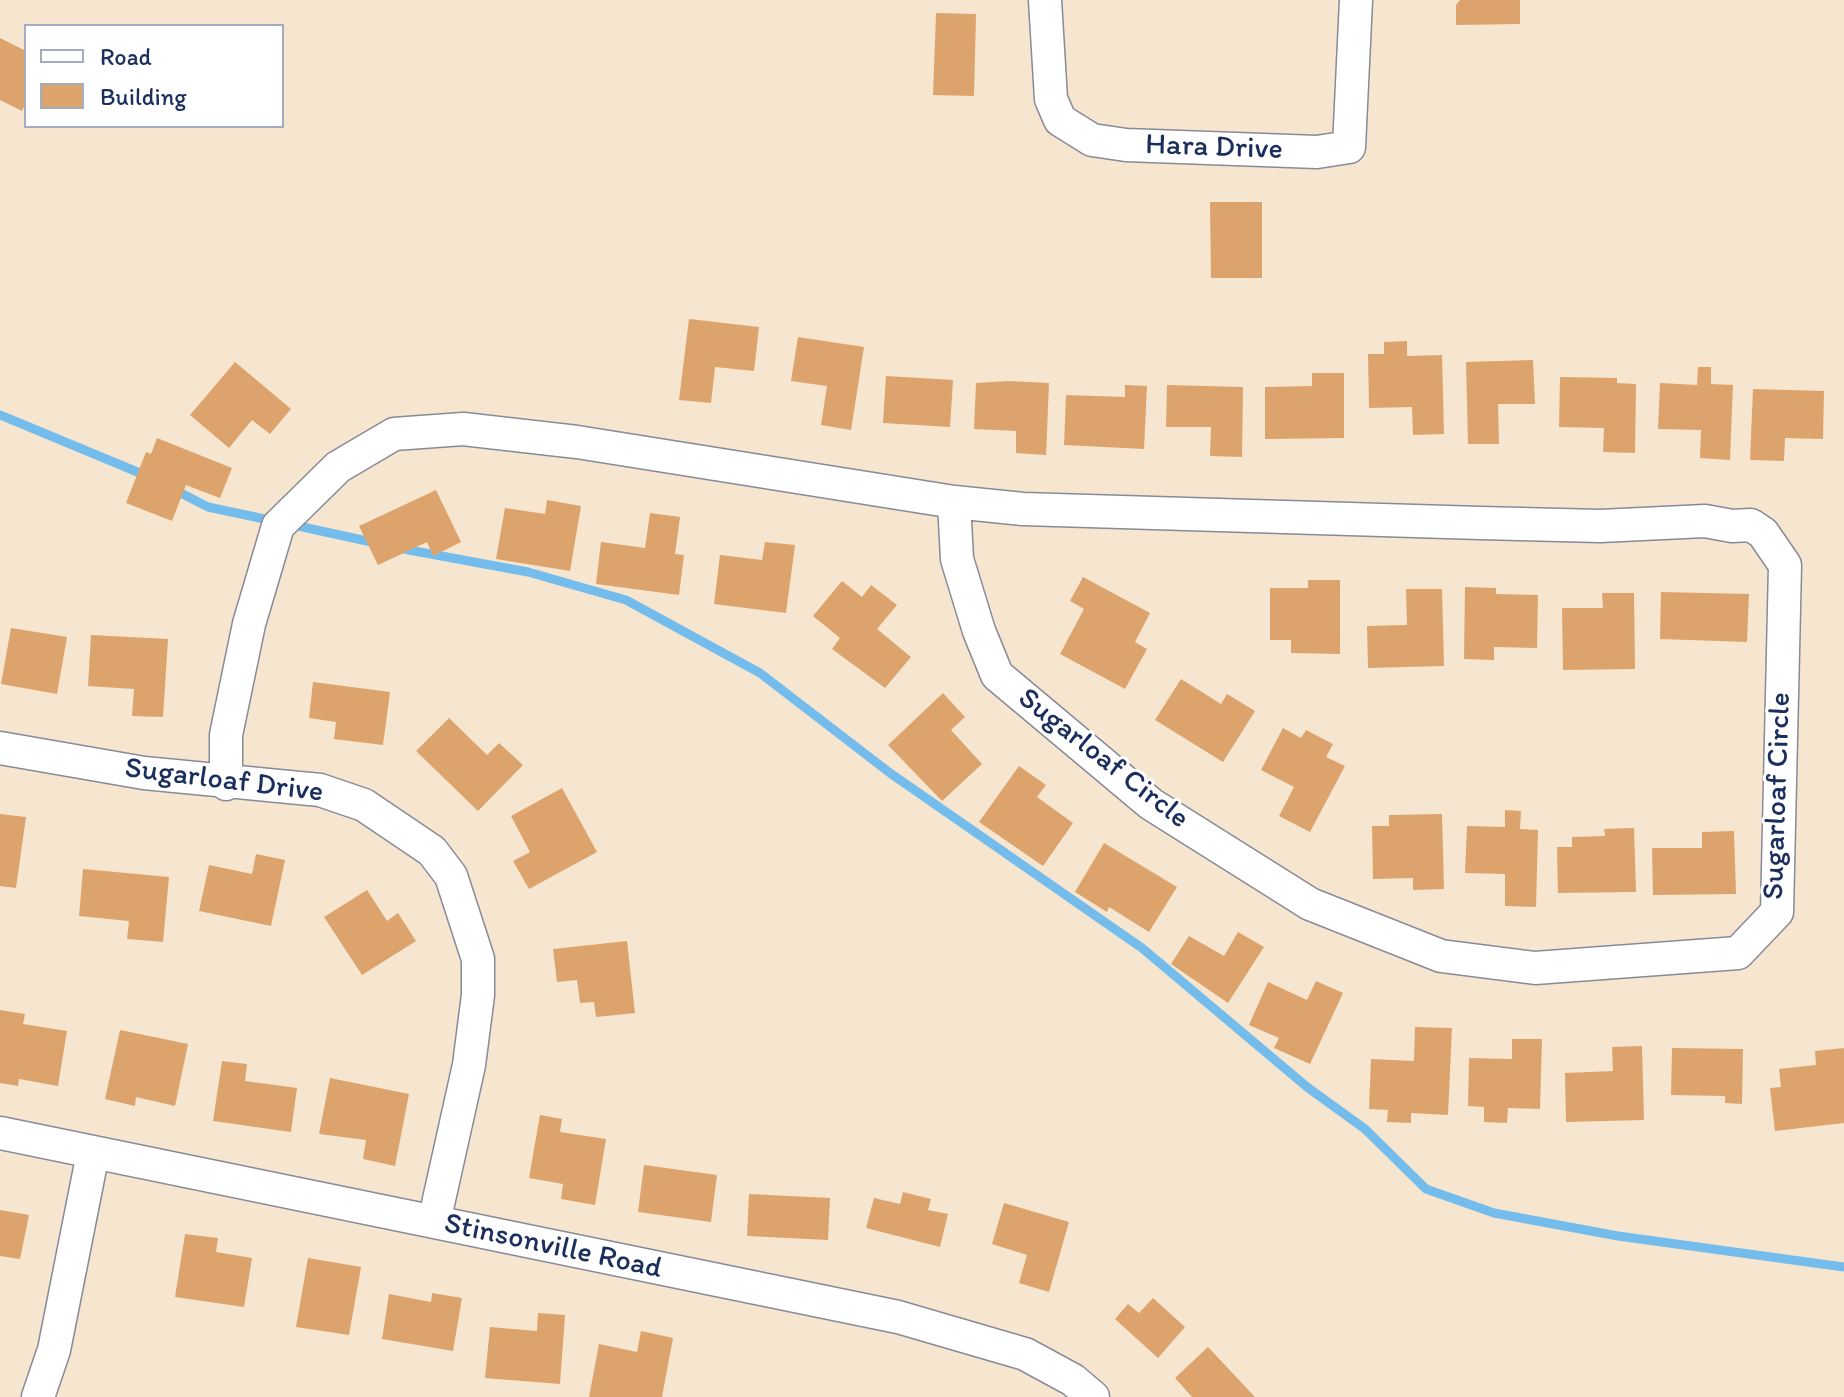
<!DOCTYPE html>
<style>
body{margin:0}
#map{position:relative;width:1844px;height:1397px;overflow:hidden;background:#f6e6d0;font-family:Itim,sans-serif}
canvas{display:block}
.legend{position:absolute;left:24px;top:24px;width:260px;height:104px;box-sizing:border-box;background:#fff;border:2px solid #a4acbf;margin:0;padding:10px 14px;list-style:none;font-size:24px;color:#1b2f5e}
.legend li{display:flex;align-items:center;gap:16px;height:40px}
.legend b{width:40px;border:2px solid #a4acbf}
</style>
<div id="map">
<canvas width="1844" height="1397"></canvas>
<ul class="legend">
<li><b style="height:10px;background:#fff"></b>Road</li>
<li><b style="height:22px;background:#dda36d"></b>Building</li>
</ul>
</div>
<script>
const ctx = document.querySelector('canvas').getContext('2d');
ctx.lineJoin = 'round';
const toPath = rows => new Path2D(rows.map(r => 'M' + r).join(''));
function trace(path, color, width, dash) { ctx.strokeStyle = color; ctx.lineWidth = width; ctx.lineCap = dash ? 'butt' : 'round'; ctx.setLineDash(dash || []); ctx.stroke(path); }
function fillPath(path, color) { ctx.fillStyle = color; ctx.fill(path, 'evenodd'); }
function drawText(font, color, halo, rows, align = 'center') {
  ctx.font = font + ' Itim,sans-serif'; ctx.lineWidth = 6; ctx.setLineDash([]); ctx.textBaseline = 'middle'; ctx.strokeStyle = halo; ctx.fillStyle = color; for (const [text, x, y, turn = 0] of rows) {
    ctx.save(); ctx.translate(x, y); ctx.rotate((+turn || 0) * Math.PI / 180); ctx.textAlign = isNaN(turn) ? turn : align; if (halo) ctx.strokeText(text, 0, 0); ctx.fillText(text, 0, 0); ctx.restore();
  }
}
trace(toPath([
 [0,415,147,476],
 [175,490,208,507,274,521],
 [289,524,376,543],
 [398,548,528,572,626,600,760,673,890,773,1142,948,1307,1087,1365,1129,1426,1189,1494,1213,1618,1236,1844,1267]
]), '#74bcec', 9);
fillPath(toPath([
 [1460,0,1520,0,1520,24,1456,25,1456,5],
 [936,13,976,14,974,96,933,95],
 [0,38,26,51,26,102,22,111,0,100],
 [1210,202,1262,202,1262,278,1211,278],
 [689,319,759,327,754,371,715,367,711,403,679,400],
 [798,337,864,347,851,430,821,425,827,386,791,381],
 [1407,341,1407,356,1442,355,1444,434,1413,435,1412,407,1369,408,1368,354,1384,354,1384,342],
 [1533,360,1535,404,1498,404,1499,444,1468,444,1466,362],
 [235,362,291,409,270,434,252,420,229,448,190,415],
 [1698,367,1711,367,1711,384,1733,385,1730,460,1700,458,1701,430,1658,429,1660,383,1697,385],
 [1312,373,1344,373,1344,438,1265,439,1265,387,1312,386],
 [886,376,953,380,950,427,883,423],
 [1560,377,1617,378,1617,383,1636,384,1635,453,1603,452,1604,428,1559,427],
 [1008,381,1049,383,1046,455,1016,453,1016,431,974,429,976,383],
 [1125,385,1147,386,1144,449,1064,445,1066,395,1125,397],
 [1167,385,1243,387,1242,457,1210,456,1211,427,1166,427],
 [1753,389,1824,391,1823,439,1785,438,1784,461,1750,460],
 [157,438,232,468,220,498,186,485,172,521,126,503,146,452,151,454],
 [436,490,461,542,433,556,427,542,378,565,359,526],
 [547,500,581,506,570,571,496,559,505,508,545,514],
 [650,513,680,517,675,554,684,555,679,595,596,584,601,542,645,548],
 [765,542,795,545,786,613,714,604,720,555,762,560],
 [1083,577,1150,613,1135,642,1147,649,1125,689,1060,654,1084,609,1070,601],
 [1308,580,1340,580,1340,654,1291,653,1291,640,1270,640,1270,588,1308,588],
 [842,581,862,597,871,585,897,605,877,629,911,657,885,688,832,649,840,638,813,616],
 [1465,587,1496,588,1496,594,1538,595,1537,648,1494,647,1494,660,1464,659],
 [1406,589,1442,589,1444,666,1368,668,1367,626,1407,625],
 [1661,592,1749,594,1747,642,1660,639],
 [1602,593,1634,593,1635,669,1563,670,1562,608,1603,608],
 [11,628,67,637,57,694,1,684],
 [91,635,168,639,163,717,132,716,134,689,88,686],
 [1181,679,1221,704,1227,694,1255,711,1223,762,1155,720],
 [313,682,390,692,383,745,334,739,336,722,309,718],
 [943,693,965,717,951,730,982,764,942,801,888,745],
 [449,718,487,755,499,743,523,765,478,811,416,751],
 [1283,728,1301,738,1306,730,1333,744,1326,757,1345,766,1310,832,1279,816,1294,787,1261,770],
 [1019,766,1046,785,1037,797,1073,823,1043,866,979,822],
 [562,788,597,852,529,889,513,861,530,852,511,816],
 [1505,810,1521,811,1520,829,1538,830,1536,907,1505,906,1505,874,1465,873,1467,826,1505,827],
 [0,814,26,817,16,888,0,886],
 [1442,814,1444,889,1413,890,1413,878,1373,879,1372,826,1389,826,1389,815],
 [1634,828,1636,892,1558,893,1557,847,1572,847,1572,837,1605,836,1604,829],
 [1734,831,1736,894,1653,895,1652,848,1702,848,1702,832],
 [1104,843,1177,887,1149,932,1109,907,1107,912,1075,892],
 [256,854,285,860,271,926,199,911,209,865,252,874],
 [83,869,169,877,163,942,127,939,129,921,79,916],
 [367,890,387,921,398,913,416,941,362,975,324,917],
 [1238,932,1264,947,1228,1003,1171,964,1189,936,1224,956],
 [627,941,635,1013,596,1017,594,1002,580,1003,577,980,557,982,553,949],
 [1316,981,1343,993,1310,1064,1274,1048,1279,1038,1249,1025,1268,982,1307,1000],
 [0,1010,25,1014,23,1024,67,1031,58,1086,19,1079,18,1086,0,1083],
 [1415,1027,1452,1028,1448,1115,1411,1113,1411,1123,1387,1122,1388,1110,1369,1109,1371,1059,1414,1061],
 [120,1030,188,1044,175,1106,136,1097,135,1106,105,1099],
 [1512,1039,1542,1039,1540,1109,1508,1108,1507,1123,1484,1122,1484,1107,1468,1106,1469,1058,1512,1059],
 [1642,1046,1644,1120,1566,1122,1565,1073,1613,1071,1612,1047],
 [1672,1048,1743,1049,1742,1104,1725,1103,1725,1096,1671,1095],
 [1844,1048,1844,1123,1775,1131,1770,1088,1781,1087,1779,1069,1816,1065,1815,1051],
 [222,1061,247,1064,245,1081,297,1088,291,1132,213,1121],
 [330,1078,409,1094,395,1166,363,1159,366,1140,319,1134],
 [540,1115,562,1119,560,1132,606,1139,595,1205,561,1199,563,1184,529,1178],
 [644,1165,717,1175,711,1222,638,1212],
 [903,1192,931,1199,928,1210,948,1214,940,1247,866,1228,874,1198,900,1204],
 [749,1194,830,1198,828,1240,747,1236],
 [1004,1203,1069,1222,1049,1292,1019,1283,1027,1255,992,1244],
 [0,1210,29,1215,20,1259,0,1256],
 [185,1234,218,1238,216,1252,252,1258,244,1307,175,1297],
 [308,1258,361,1267,349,1335,296,1327],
 [432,1293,462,1298,453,1351,382,1339,389,1294,431,1302],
 [1153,1298,1185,1327,1158,1358,1115,1319,1128,1304,1139,1313],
 [538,1313,565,1315,560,1384,485,1378,490,1327,537,1331],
 [641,1331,673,1338,662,1397,589,1397,599,1344,637,1352],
 [1208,1347,1255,1397,1192,1397,1175,1378]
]), '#dda36d');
const minor = toPath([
 [1045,0,1051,99,1060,120,1092,140,1126,145,1317,152,1349,147,1356,0],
 [954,502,1023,509,1480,523,1600,526,1705,521,1732,526,1751,525,1763,533,1785,565,1777,912,1738,953,1535,968,1441,956,1310,904,1151,804,997,675,979,631,957,559,954,502],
 [0,748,144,773,320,790,364,805,432,851,451,876,478,959,478,995,469,1065,434,1222],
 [226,784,226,735,249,624,278,526,338,467,394,434,463,429,577,442,954,502],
 [0,1133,898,1317,1025,1354,1073,1380,1093,1397],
 [38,1397,54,1350,93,1153]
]);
trace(minor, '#888a97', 35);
trace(minor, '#fff', 32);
drawText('30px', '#1b2f5e', '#fff', [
 ["Hara Drive",1214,148,2],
 ["Sugarloaf Circle",1103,759,38],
 ["Sugarloaf Drive",224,781,7],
 ["Sugarloaf Circle",1778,796,-88],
 ["Stinsonville Road",553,1247,12]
]);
</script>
